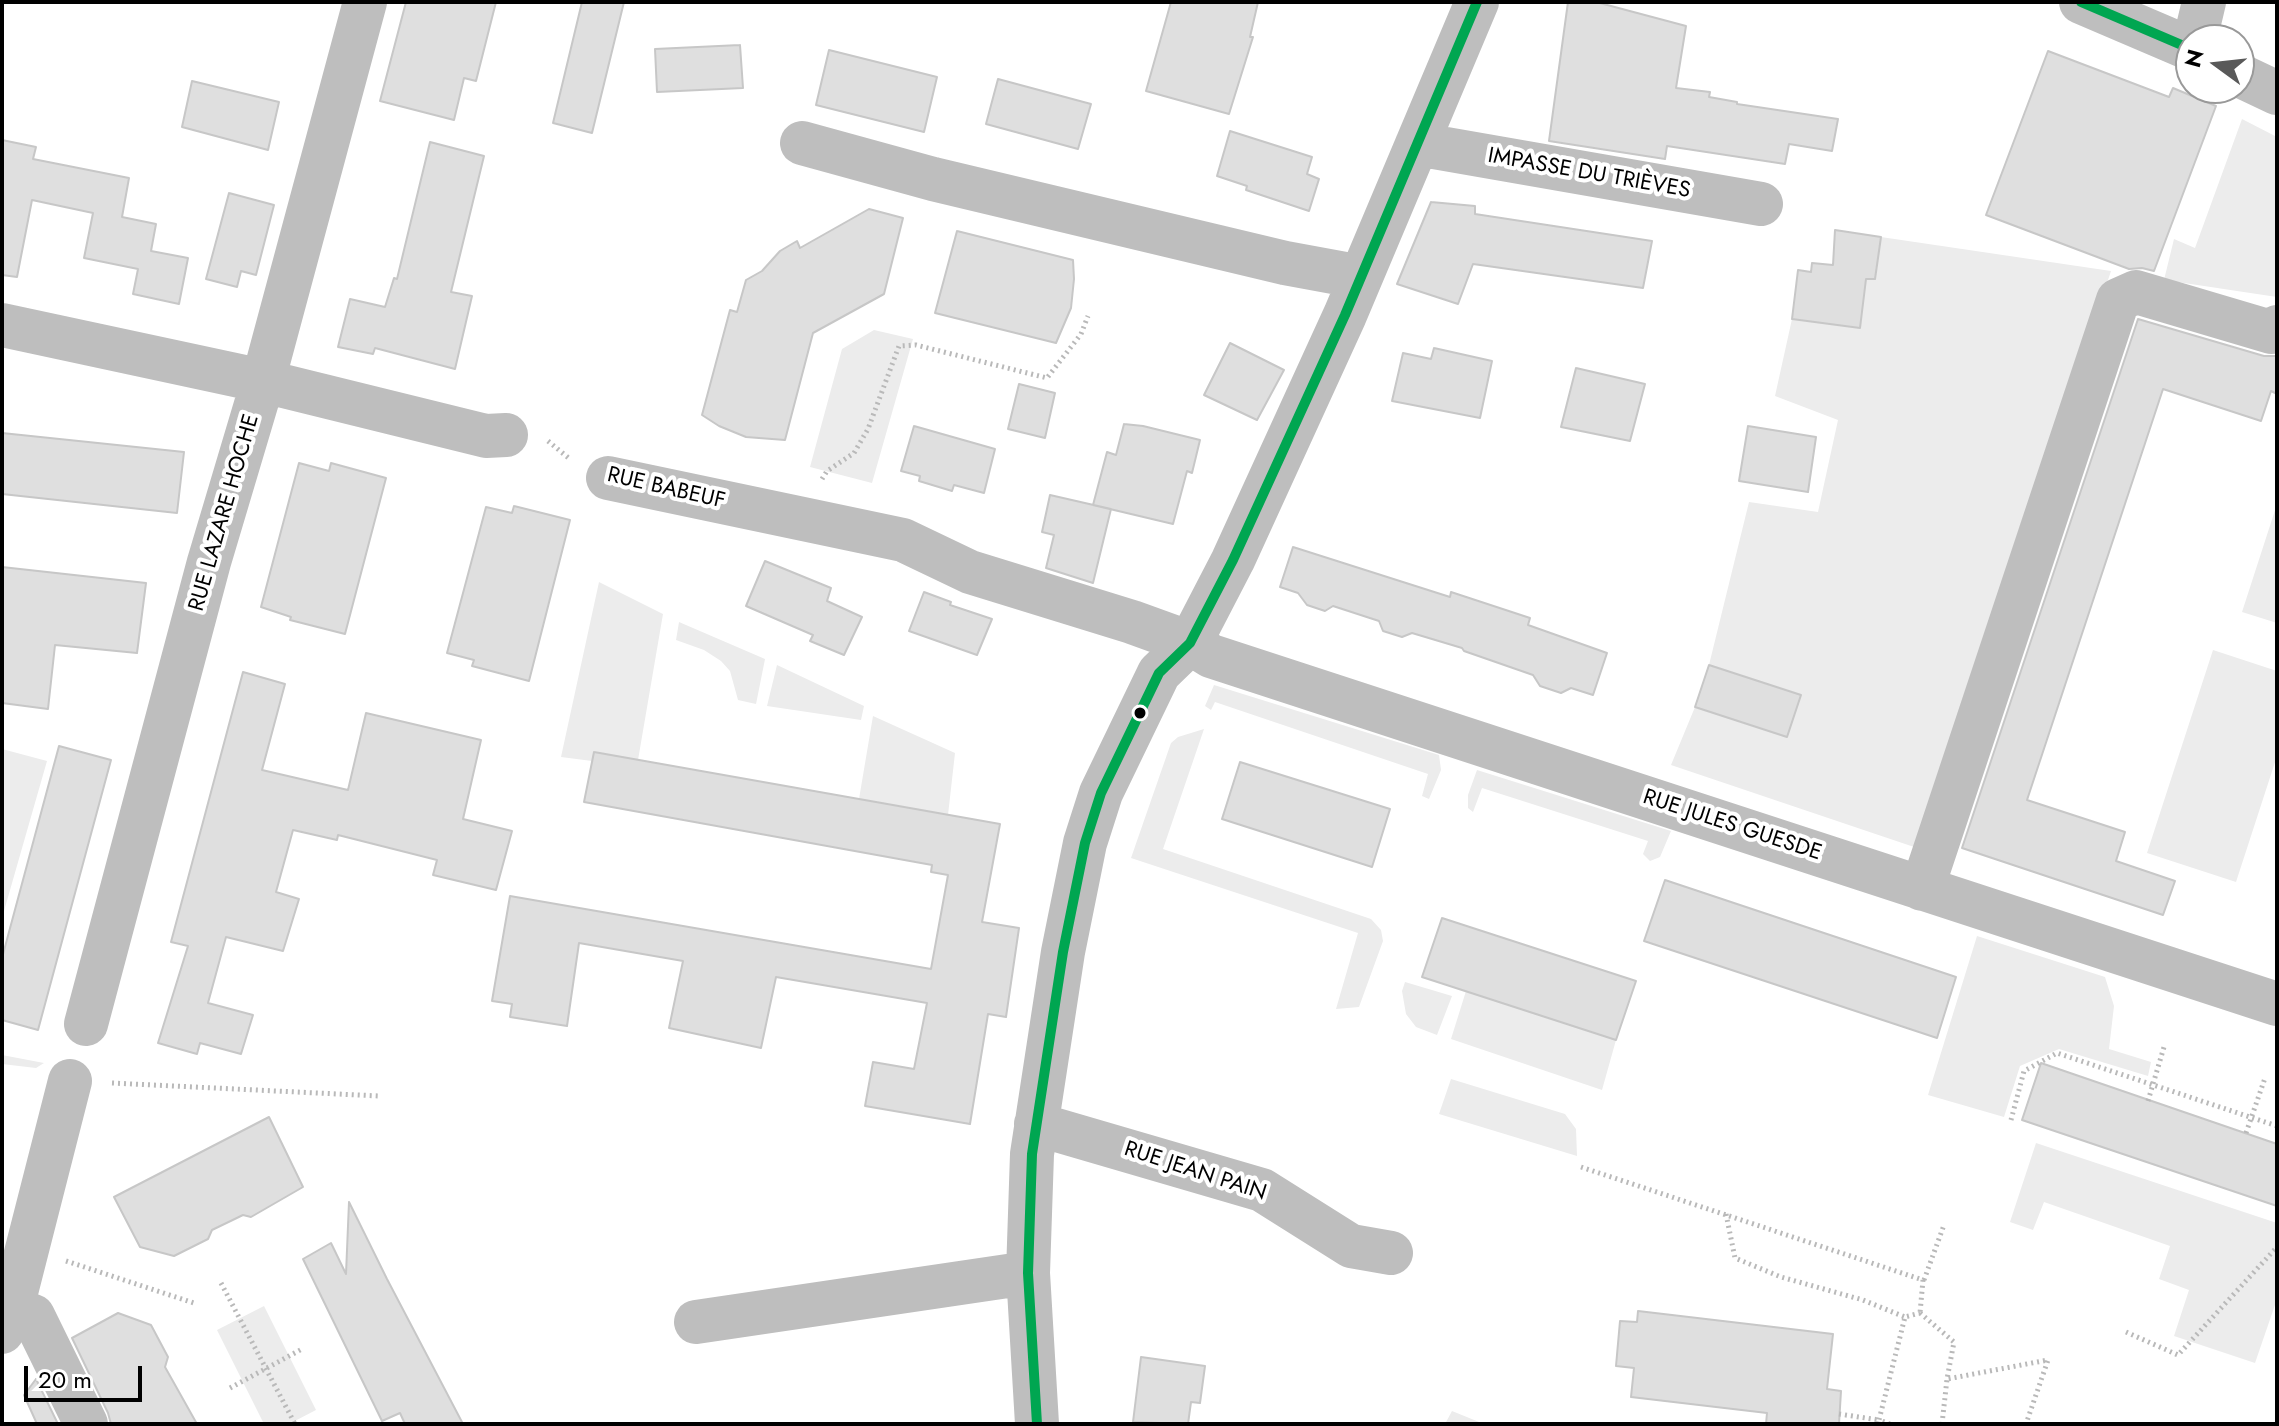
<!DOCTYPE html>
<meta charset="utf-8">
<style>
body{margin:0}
#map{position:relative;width:2279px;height:1426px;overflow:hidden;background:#fff;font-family:Jost,sans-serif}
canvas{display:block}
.frame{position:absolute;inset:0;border:4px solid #000;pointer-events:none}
.north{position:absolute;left:2175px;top:24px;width:80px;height:80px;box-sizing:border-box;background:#fff;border:2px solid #999;border-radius:50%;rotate:285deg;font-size:22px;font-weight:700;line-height:32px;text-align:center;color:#000}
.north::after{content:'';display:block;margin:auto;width:28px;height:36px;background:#595959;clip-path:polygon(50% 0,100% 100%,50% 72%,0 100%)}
.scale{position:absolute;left:24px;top:1366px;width:118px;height:36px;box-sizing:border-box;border:4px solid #000;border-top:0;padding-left:10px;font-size:24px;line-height:28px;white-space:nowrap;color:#000;-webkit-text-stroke:6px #fff;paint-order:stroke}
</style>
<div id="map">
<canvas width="2279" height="1426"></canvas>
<div class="frame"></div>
<div class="north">N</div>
<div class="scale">20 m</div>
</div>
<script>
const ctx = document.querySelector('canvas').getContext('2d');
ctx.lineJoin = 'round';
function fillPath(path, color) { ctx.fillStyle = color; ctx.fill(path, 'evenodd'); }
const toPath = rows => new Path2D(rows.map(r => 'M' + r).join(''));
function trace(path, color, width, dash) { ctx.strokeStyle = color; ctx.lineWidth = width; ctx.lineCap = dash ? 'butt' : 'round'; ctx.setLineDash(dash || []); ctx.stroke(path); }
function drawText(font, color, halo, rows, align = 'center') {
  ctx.font = font + ' Jost,sans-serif'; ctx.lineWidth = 8; ctx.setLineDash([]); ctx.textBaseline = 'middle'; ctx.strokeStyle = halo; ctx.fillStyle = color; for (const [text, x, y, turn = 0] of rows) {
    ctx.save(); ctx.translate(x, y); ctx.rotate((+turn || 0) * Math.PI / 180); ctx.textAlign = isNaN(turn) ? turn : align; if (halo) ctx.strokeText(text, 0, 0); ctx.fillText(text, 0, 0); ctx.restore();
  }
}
fillPath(toPath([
 [2242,119,2277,137,2277,297,2164,280,2174,239,2195,248],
 [1881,237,2111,271,1920,849,1671,765,1695,707,1787,737,1801,695,1709,665,1749,502,1818,512,1838,420,1775,396,1792,319,1860,328,1866,279,1875,279],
 [874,330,913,339,872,483,810,467,842,349],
 [2277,504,2277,623,2242,612],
 [599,582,663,614,638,760,594,752,592,761,561,757],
 [679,622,765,659,756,704,738,700,730,671,721,661,704,650,676,640],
 [2213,650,2277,671,2277,756,2236,882,2147,853],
 [777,665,864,706,861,720,767,706],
 [1214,685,1439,755,1441,770,1429,799,1422,796,1428,774,1215,702,1211,710,1205,706],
 [873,716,955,753,948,815,859,799],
 [1204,729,1163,849,1371,919,1381,930,1383,941,1359,1007,1336,1009,1358,933,1131,858,1171,743,1178,737],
 [2,749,47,761,2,918],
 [1477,770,1671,831,1660,857,1650,861,1643,854,1648,841,1482,788,1473,812,1468,808,1468,795],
 [1977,936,2105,977,2114,1006,2109,1049,2151,1062,2148,1076,2059,1049,2020,1066,2004,1117,1928,1095],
 [1405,982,1452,996,1437,1035,1416,1027,1406,1014,1402,991],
 [1466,991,1616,1040,1602,1090,1451,1039],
 [2,1055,44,1063,36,1068,2,1064],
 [1451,1079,1565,1114,1576,1129,1577,1156,1439,1114],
 [2036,1143,2277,1223,2277,1299,2255,1363,2174,1336,2189,1290,2159,1279,2170,1246,2044,1202,2033,1230,2010,1222],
 [264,1306,316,1410,289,1424,264,1424,217,1330],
 [1452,1411,1484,1424,1445,1424]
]), '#ececec');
const building = toPath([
 [406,2,496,2,476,81,464,78,454,120,380,101,406,2],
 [582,2,624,2,592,133,553,123,582,2],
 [1171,2,1258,2,1250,37,1253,37,1229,114,1146,91,1171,2],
 [1568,2,1596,2,1686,26,1676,88,1710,92,1709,97,1737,102,1737,104,1838,119,1832,151,1789,144,1785,164,1667,146,1665,159,1549,141,1568,2],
 [740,45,743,88,657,92,655,49,740,45],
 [829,50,937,77,924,132,816,105,829,50],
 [2048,51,2169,97,2173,88,2216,106,2154,271,2142,268,2129,269,1986,215,2048,51],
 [998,79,1091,104,1078,149,986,124,998,79],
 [192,81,279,102,268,150,182,127,192,81],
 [1230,131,1312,157,1307,174,1319,179,1309,211,1246,190,1247,186,1217,176,1230,131],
 [2,140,36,147,33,159,129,178,122,217,156,224,151,251,188,258,179,304,133,294,138,269,84,258,93,213,32,200,17,277,2,275,2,140],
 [430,142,484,156,451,292,472,296,455,369,375,348,373,354,338,347,350,299,385,307,394,278,397,279,430,142],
 [229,193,274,205,256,275,241,271,237,287,206,279,229,193],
 [1431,202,1475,206,1475,214,1652,241,1643,288,1473,264,1458,304,1397,284,1431,202],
 [869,209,903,218,884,294,813,333,785,440,746,437,719,426,702,415,730,310,737,312,746,280,762,271,780,251,797,241,800,248,869,209],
 [1835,230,1881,237,1875,279,1866,279,1860,328,1792,319,1798,270,1811,272,1812,263,1833,265,1835,230],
 [957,231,1073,260,1074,279,1071,308,1056,343,935,313,957,231],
 [2138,319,2264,356,2277,356,2277,394,2271,391,2261,421,2163,389,2027,800,2125,832,2116,861,2175,881,2163,915,1962,848,2138,319],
 [1230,343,1284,370,1257,420,1204,395,1230,343],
 [1434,348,1492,361,1480,418,1392,401,1403,353,1431,359,1434,348],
 [1576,368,1645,384,1630,441,1561,427,1576,368],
 [1019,384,1055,393,1045,438,1008,429,1019,384],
 [1124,424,1143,426,1200,440,1192,473,1187,471,1173,524,1093,505,1107,452,1116,455,1124,424],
 [914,426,995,449,984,493,954,485,952,491,919,481,920,476,901,471,914,426],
 [1748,426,1816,437,1808,492,1739,481,1748,426],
 [2,433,184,452,177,513,2,494,2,433],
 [299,463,329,471,331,463,386,478,345,634,290,620,291,617,261,607,299,463],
 [1050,495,1111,509,1093,583,1046,568,1054,535,1042,532,1050,495],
 [514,506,570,520,529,681,472,666,474,660,447,653,486,507,512,513,514,506],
 [1293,547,1450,597,1451,592,1530,618,1528,625,1607,653,1593,695,1571,688,1561,693,1540,686,1533,675,1464,651,1462,648,1412,633,1402,637,1383,631,1379,621,1333,606,1325,611,1307,605,1298,593,1280,587,1293,547],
 [765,561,831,588,827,601,862,617,844,655,810,641,813,635,746,606,765,561],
 [2,567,146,583,137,653,55,645,48,709,2,703,2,567],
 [924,592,951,602,950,605,992,619,977,655,909,631,924,592],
 [1709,665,1801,695,1787,737,1695,707,1709,665],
 [243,672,285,684,262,770,348,790,366,713,481,740,463,819,512,831,496,890,433,875,437,860,338,835,337,840,293,830,276,892,299,899,283,951,226,937,208,1003,253,1015,241,1054,200,1043,197,1054,158,1043,188,946,171,942,243,672],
 [59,746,111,760,38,1030,2,1020,2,958,59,746],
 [594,752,1000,824,982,922,1019,928,1006,1017,988,1014,970,1124,865,1106,873,1062,914,1069,927,1003,776,977,761,1048,669,1028,683,961,579,943,567,1026,510,1017,512,1004,492,1001,510,896,931,969,948,875,931,872,932,865,584,802,594,752],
 [1240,762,1390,809,1372,867,1222,819,1240,762],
 [1665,880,1956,977,1937,1038,1644,941,1665,880],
 [1442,918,1636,981,1616,1040,1422,977,1442,918],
 [2041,1063,2277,1144,2277,1206,2022,1120,2041,1063],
 [269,1117,303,1187,251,1217,243,1215,212,1230,208,1239,174,1256,140,1247,114,1197,269,1117],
 [349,1202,387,1279,463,1424,405,1424,400,1413,382,1421,303,1259,331,1243,346,1274,349,1202],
 [1638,1311,1833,1334,1827,1389,1841,1391,1839,1424,1766,1424,1767,1413,1631,1397,1634,1368,1616,1366,1620,1321,1637,1322,1638,1311],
 [118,1313,151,1325,168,1357,165,1367,197,1424,111,1424,108,1413,72,1338,118,1313],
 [1141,1357,1205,1366,1200,1403,1191,1402,1188,1424,1133,1422,1141,1357],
 [36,1379,58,1424,37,1424,24,1395,36,1379]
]);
fillPath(building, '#dfdfdf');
trace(building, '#c7c7c7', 2);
trace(toPath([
 [548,441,571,460],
 [822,479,827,471,854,453,868,429,899,346,916,345,1047,378,1081,334,1088,316],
 [112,1083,379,1096],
 [2148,1101,2164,1047],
 [2011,1120,2024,1071,2057,1053,2277,1126],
 [2246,1133,2265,1078],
 [1581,1167,1923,1280,1920,1313],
 [1726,1214,1735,1258,1781,1277,1863,1300,1905,1317],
 [66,1261,197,1304],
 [1924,1280,1944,1225],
 [221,1283,295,1424],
 [1920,1313,1954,1342,1947,1379,2048,1360,2026,1424],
 [2126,1332,2178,1355,2277,1247],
 [230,1388,302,1349],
 [1839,1414,1879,1420,1878,1424],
 [1890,1424,1879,1420,1905,1317,1920,1313],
 [1942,1424,1947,1379]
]), '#b9b9b9', 5, [2, 4]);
trace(toPath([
 [2081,2,2191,49],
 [2195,40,2204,2],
 [2239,75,2277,93],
 [802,143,933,179,1285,263,1361,277],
 [1417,144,1761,204],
 [2,325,263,381,486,436,506,435],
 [608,478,903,540,970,572,1132,622,1190,643,1211,656,2277,1004],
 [1922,889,2118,300,2136,292,2271,332,2277,327],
 [86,1024,209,562,263,381,365,2],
 [1036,1124,1262,1190,1351,1246,1391,1253],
 [12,1308,33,1316,86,1424],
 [696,1322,1028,1273],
 [2,1332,12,1308,70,1081],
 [1037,1424,1028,1273,1032,1154,1063,952,1085,843,1101,793,1159,673,1190,643,1233,560,1345,315,1477,2]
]), '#bebebe', 44);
trace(toPath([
 [2081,2,2191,49],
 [1037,1424,1028,1273,1032,1154,1063,952,1085,843,1101,793,1159,673,1190,643,1233,560,1345,315,1477,2]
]), '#00a651', 10);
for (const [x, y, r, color] of [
 [1140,713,7,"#000"]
]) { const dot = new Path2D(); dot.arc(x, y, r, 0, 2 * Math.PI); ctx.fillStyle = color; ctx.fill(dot); trace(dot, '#fff', 3); }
drawText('22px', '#000', '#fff', [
 ["IMPASSE DU TRIÈVES",1589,174,10],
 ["RUE BABEUF",666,489,13],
 ["RUE LAZARE HOCHE",225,513,-74],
 ["RUE JULES GUESDE",1732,826,18],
 ["RUE JEAN PAIN",1195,1172,18]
]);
</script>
